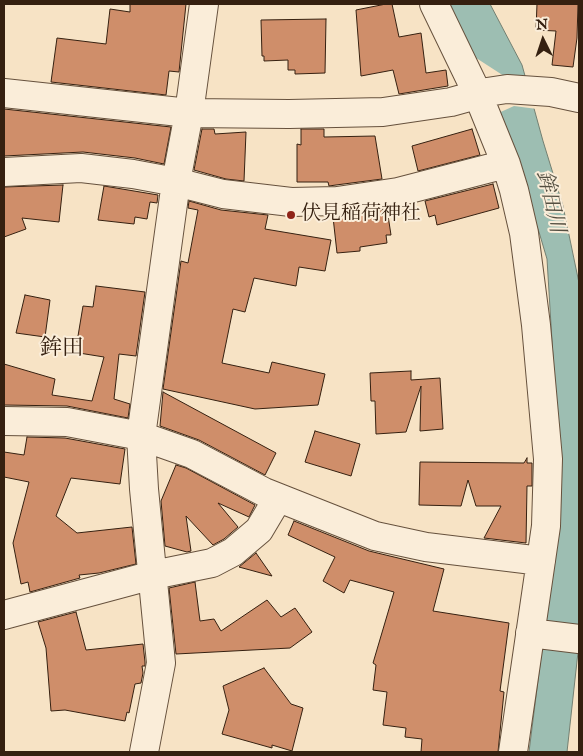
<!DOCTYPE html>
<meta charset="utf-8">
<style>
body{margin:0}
#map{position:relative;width:583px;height:756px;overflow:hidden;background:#f7e3c5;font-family:"IM FELL English",serif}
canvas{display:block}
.frame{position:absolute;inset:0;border:5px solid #352010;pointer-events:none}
.north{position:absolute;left:518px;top:15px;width:50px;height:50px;-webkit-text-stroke:4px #faedd9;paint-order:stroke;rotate:356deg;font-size:14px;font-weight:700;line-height:20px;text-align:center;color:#352010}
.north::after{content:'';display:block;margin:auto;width:18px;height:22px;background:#352010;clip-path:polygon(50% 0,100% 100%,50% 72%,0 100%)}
</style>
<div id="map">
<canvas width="583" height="756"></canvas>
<div class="frame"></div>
<div class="north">N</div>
</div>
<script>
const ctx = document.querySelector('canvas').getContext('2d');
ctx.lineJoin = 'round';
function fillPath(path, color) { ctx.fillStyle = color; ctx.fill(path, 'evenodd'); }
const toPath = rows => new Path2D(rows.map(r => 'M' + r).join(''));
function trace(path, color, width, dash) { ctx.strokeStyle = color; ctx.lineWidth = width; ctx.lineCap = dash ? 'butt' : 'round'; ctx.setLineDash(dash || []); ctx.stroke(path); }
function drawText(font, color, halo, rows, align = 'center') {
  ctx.font = font + ' "IM FELL English","Noto Serif JP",serif'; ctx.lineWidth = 4; ctx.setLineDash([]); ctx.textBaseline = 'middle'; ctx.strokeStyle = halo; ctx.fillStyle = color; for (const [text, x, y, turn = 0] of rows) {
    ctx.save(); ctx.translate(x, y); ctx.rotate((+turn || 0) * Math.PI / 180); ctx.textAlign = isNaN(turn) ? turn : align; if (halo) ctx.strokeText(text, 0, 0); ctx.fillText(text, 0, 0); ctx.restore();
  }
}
const water = toPath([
 [444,4,490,4,522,65,543,141,563,206,579,283,579,643,567,752,529,752,560,505,559,456,547,259,539,232,522,189,444,4]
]);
fillPath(water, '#9dbeb2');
trace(water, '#737f71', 1);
fillPath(toPath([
 [470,54,504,76,529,80,537,109,514,106,494,115]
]), '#f7e3c5');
const building = toPath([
 [130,4,186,4,179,72,169,71,166,95,51,82,57,38,106,44,110,9,130,12,130,4],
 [386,4,392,4,399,37,421,33,426,73,446,70,448,86,399,94,393,70,361,76,356,10,386,4],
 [537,4,578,4,577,38,573,67,552,65,556,31,536,30,537,4],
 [326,19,325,73,295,74,295,70,288,70,288,60,264,61,264,56,262,56,261,20,326,19],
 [4,109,171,127,164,164,135,158,83,152,4,156,4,109],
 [202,129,214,129,215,134,246,132,244,181,226,179,194,170,202,129],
 [301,129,324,129,324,137,375,136,382,179,336,185,329,186,328,182,297,182,297,144,301,145,301,129],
 [472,129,480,155,418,171,412,146,472,129],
 [493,184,499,208,437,225,435,215,429,217,425,201,493,184],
 [63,185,59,222,22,218,26,229,4,237,4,187,63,185],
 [104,186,158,195,157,203,150,202,147,219,135,217,134,224,98,220,104,186],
 [189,201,221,210,268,215,265,229,331,240,325,271,299,267,296,286,254,278,245,312,233,309,222,363,269,373,272,362,325,374,318,405,255,409,163,389,181,261,188,263,198,210,188,208,189,201],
 [387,209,391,235,386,235,387,243,360,247,360,251,337,253,333,217,387,209],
 [96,286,145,292,136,356,119,354,114,399,130,404,128,418,67,406,4,405,4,364,55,379,52,395,92,401,104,357,79,353,80,342,77,342,83,306,93,307,96,286],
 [25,295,50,300,45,337,16,333,25,295],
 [411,371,411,380,440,378,443,429,420,431,421,386,406,432,376,434,375,401,371,401,370,373,411,371],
 [163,392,276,453,265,475,199,440,160,426,163,392],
 [315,431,360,444,351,476,305,462,315,431],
 [27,437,65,438,125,449,120,484,71,478,56,516,77,533,132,527,136,564,99,573,79,575,80,578,30,592,28,582,21,584,13,543,29,482,4,477,4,452,24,455,27,437],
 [527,458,527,463,532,463,532,486,527,486,526,543,484,538,501,506,476,506,468,480,461,506,419,505,420,462,524,463,527,458],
 [176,465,186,468,255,505,249,517,218,503,238,527,224,539,213,545,186,516,191,551,187,552,165,546,161,501,176,465],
 [294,521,369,551,444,569,433,611,509,623,500,691,504,692,498,752,421,752,422,739,405,737,406,728,383,725,387,692,373,690,376,665,373,663,394,592,350,580,344,593,323,581,335,557,288,535,294,521],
 [256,553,272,576,239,567,256,553],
 [195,582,200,621,214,619,221,631,267,600,281,617,295,608,312,632,290,648,176,654,169,588,195,582],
 [76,612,86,650,143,644,145,662,145,666,142,666,143,673,141,683,135,684,129,713,127,712,125,721,65,710,51,711,46,648,38,622,76,612],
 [264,668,291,704,303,708,292,751,272,745,272,748,222,734,229,710,223,686,264,668]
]);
fillPath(building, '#cf8e6a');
trace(building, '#352010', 1);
const minor = toPath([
 [434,4,478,95,506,164,514,190,524,233,536,325,548,459,546,526,513,752],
 [4,93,189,113,289,114,383,112,451,102,487,92,507,89,551,92,579,98],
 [4,172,81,168,133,174,176,182,223,194,291,202,337,201,398,192,506,164],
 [4,421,67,422,141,436,192,454,264,492,375,536,426,547,541,561],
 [4,615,153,575,212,563,233,552,259,530,278,498],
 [530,633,579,639],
 [144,752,161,663,144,489,141,436,176,182,189,113,204,4]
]);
trace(minor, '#66513d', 30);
trace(minor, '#faedd9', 28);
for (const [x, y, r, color] of [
 [291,215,5,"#8f2418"]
]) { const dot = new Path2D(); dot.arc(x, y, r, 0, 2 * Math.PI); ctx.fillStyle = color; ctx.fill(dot); trace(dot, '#faedd9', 2); }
drawText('20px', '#352010', '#faedd9', [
 ["伏見稲荷神社",301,215]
], 'left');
drawText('italic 21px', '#544f41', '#faedd9', [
 ["鉾田川",549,202,77]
]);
drawText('22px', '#352010', '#faedd9', [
 ["鉾田",62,349]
]);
</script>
